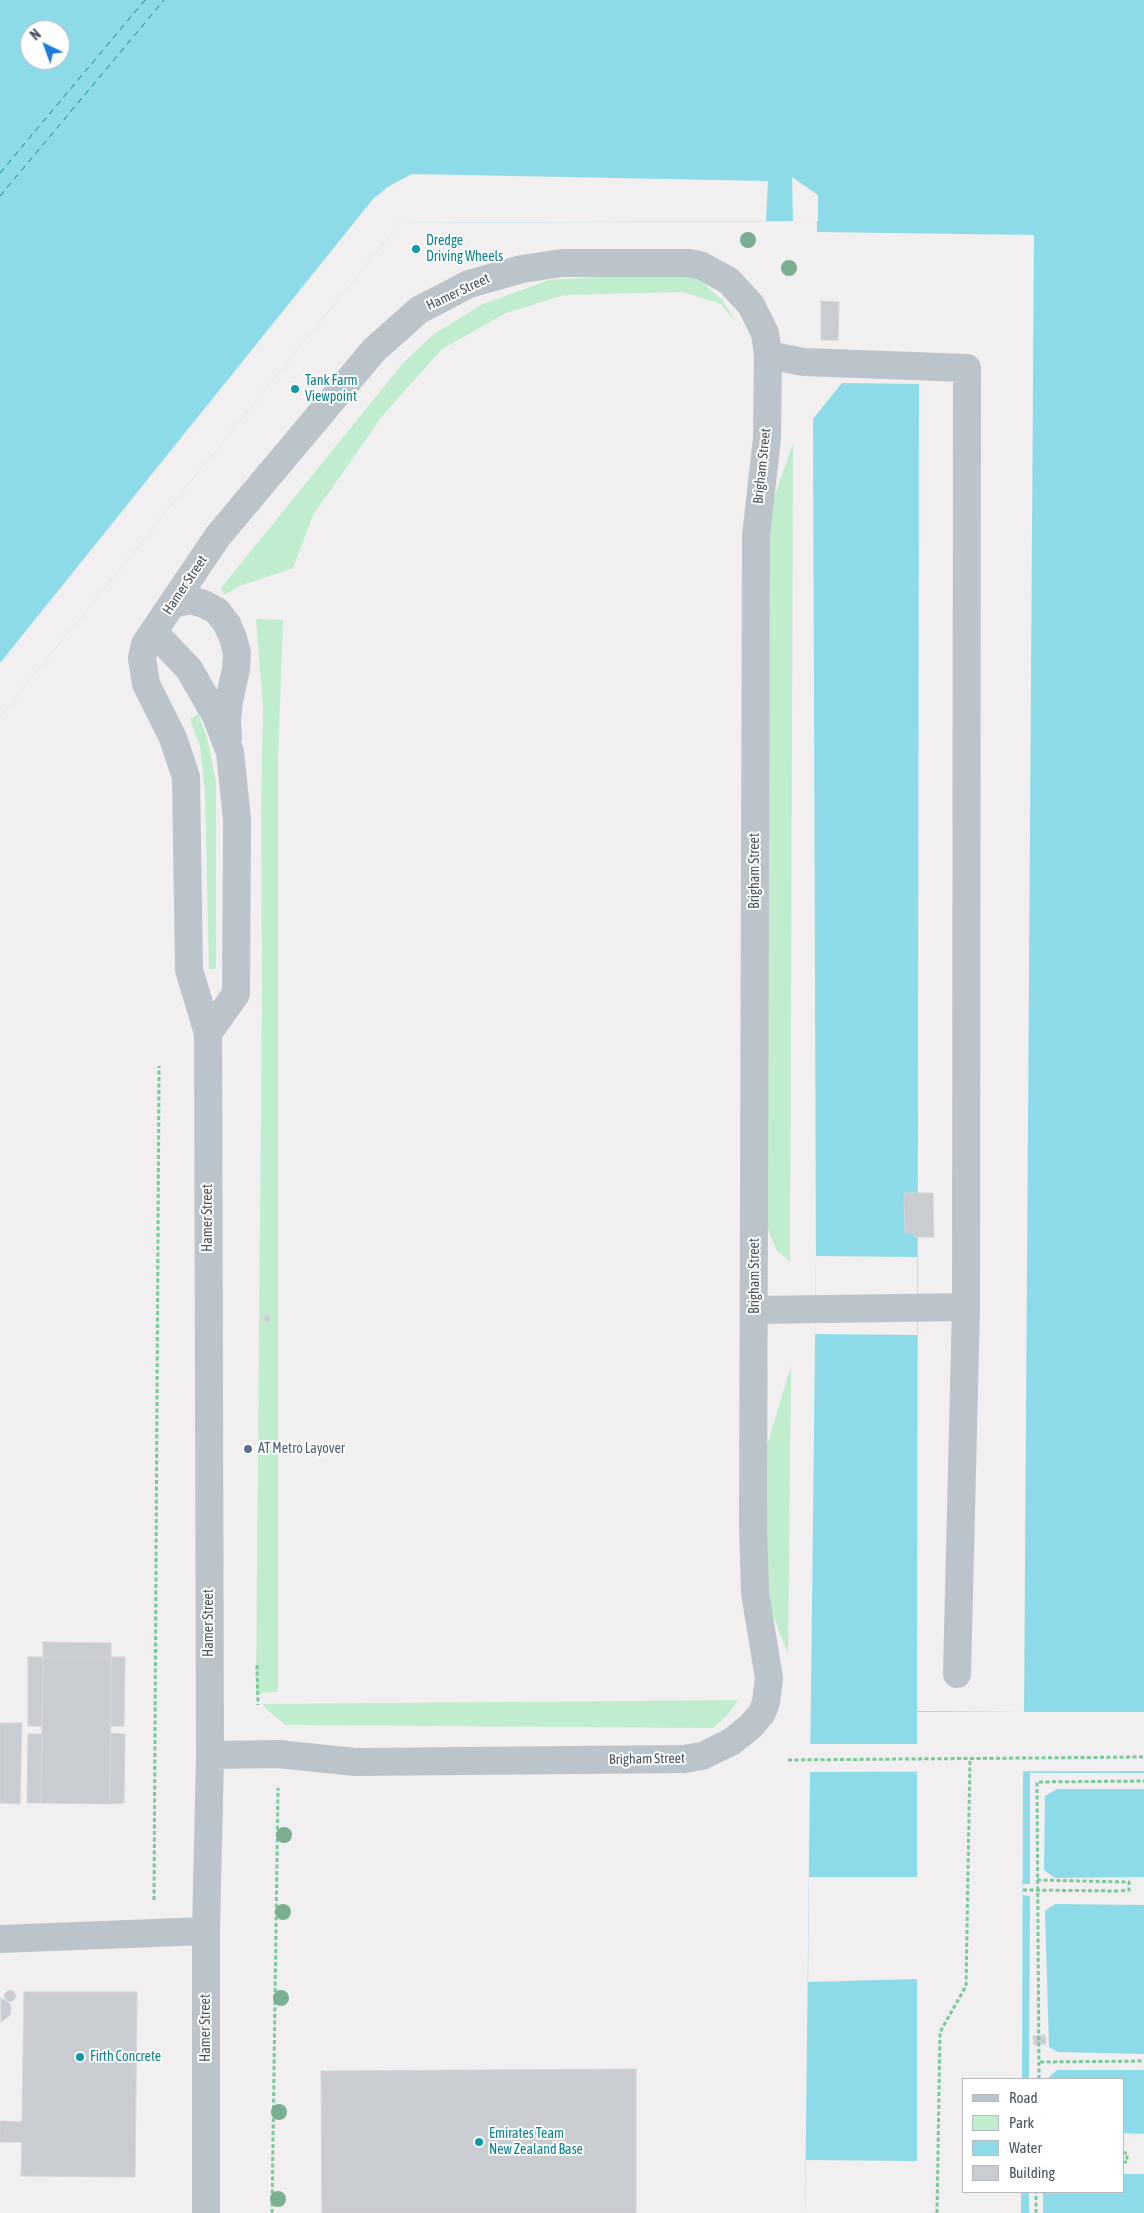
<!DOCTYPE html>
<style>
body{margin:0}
#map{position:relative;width:1144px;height:2213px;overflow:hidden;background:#f1efef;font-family:"Asap Condensed",sans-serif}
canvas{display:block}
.legend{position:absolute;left:962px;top:2078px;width:162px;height:115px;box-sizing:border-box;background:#fff;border:1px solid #b5babe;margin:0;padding:6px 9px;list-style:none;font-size:15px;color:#47535c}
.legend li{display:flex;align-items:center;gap:10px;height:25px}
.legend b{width:25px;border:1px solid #b5babe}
.north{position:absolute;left:20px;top:20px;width:50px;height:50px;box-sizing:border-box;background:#fff;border:1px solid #b5babe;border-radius:50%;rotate:318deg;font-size:14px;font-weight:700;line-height:20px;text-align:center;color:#47535c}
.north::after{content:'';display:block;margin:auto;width:18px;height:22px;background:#1f7cdb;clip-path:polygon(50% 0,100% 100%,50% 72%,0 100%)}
</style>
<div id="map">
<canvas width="1144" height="2213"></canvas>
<ul class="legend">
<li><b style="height:6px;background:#bbc4cb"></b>Road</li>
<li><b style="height:14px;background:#bfedce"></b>Park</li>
<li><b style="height:14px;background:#8ddbe9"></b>Water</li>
<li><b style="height:14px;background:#c9ccd1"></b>Building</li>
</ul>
<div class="north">N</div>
</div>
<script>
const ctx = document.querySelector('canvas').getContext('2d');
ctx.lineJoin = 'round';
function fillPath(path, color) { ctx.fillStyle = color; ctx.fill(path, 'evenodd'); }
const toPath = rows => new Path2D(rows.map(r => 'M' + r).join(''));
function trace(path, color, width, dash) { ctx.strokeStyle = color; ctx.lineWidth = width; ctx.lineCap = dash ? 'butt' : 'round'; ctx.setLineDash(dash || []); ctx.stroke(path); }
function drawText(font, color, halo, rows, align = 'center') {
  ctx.font = font + ' "Asap Condensed",sans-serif'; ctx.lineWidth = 4; ctx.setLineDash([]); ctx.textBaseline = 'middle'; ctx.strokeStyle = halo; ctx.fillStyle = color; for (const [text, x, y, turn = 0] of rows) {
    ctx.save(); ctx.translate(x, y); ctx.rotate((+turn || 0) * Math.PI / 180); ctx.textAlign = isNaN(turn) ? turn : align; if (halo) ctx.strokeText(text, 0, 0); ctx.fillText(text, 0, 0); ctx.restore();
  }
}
fillPath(toPath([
 [679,272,702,282,723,301,735,321,721,304,682,292,564,295,506,313,442,349,383,415,313,515,293,568,239,586,224,595,221,588,404,362,434,334,483,304,549,280],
 [793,443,790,1261,777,1251,767,1227,769,512],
 [256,619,283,620,278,759,278,1692,256,1693,262,988,261,807,263,707],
 [198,714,207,738,216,782,216,969,209,969,205,791,200,747,190,719],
 [791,1366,788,1654,765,1594,766,1449],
 [738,1700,728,1714,713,1728,286,1725,267,1710,263,1704]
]), '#bfedce');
fillPath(toPath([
 [0,0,1144,0,1144,2213,1021,2213,1021,2192,1123,2192,1123,2079,1022,2079,1023,1770,917,1771,917,2213,805,2213,816,1256,813,419,842,383,919,384,917,1711,1024,1712,1034,235,817,232,817,221,400,223,0,717],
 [30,30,60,30,60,60,30,60]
]), '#8ddbe9');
fillPath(toPath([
 [412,174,768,181,766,221,400,223,0,717,0,663,373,199,389,186],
 [792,177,818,195,818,221,793,221],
 [816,1256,917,1257,917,1335,815,1334],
 [917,1712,1144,1712,1144,1771,810,1772,810,1744,917,1744],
 [1030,1773,1144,1773,1144,1789,1057,1789,1045,1796,1044,1870,1055,1878,1144,1877,1144,1905,1055,1904,1045,1911,1049,2047,1058,2052,1144,2054,1144,2070,1057,2070,1047,2079,1029,2079,1030,1896,1023,1895,1023,1884,1030,1884],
 [809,1877,917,1877,917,1979,808,1982],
 [1123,2133,1144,2134,1144,2174,1123,2174],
 [806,2160,917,2161,917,2213,805,2213],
 [1029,2192,1043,2192,1043,2213,1029,2213]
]), '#f1efef');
trace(toPath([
 [0,173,145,0],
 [0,196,164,0]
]), '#118296', 1, [6, 5]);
const building = toPath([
 [821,301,839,302,838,340,821,340,821,301],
 [904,1193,933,1193,934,1237,915,1237,914,1233,905,1233,904,1193],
 [264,1315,269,1315,270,1321,264,1321,264,1315],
 [43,1642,111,1643,111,1657,43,1657,43,1642],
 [28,1657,43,1657,42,1726,28,1726,28,1657],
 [43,1657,111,1657,110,1804,41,1803,43,1657],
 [111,1657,125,1657,124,1726,111,1726,111,1657],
 [0,1723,22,1723,20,1804,0,1803,0,1723],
 [110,1733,125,1734,124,1803,110,1804,110,1733],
 [28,1734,42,1734,41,1803,27,1803,28,1734],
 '4.5 1996a5.5 5.5 0 1 1 11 0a5.5 5.5 0 1 1-11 0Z',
 [24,1992,137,1992,135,2177,21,2176,22,2142,0,2142,0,2121,22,2122,24,1992],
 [1,1998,10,2004,11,2008,10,2015,1,2022,1,1998],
 [1045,2035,1046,2044,1034,2045,1033,2036,1045,2035],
 [636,2069,636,2213,322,2213,321,2071,636,2069]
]);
fillPath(building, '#c9ccd1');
trace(building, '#d3d5da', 1);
trace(toPath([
 [257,1665,258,1705],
 [788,1760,1144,1757],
 [1037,1880,1129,1882,1129,1890,1119,1891],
 [154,1900,159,1066],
 [1040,2062,1144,2061],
 [1039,2079,1037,1782,1144,1781],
 [1123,2153,1127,2153,1127,2162,1123,2162],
 [272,2213,278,1788],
 [937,2213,940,2032,966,1986,970,1758],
 [1036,2213,1036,2192]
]), '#78ca9d', 3, [4, 2.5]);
trace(toPath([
 [768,355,804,362,967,368,966,1307,957,1674],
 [173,604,190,600,204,604,217,611,227,624,233,638,237,653,236,669,229,701,227,720,228,737],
 [154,632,189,669,216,716,230,752,237,819,236,994,208,1033],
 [755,1310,966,1307],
 [0,1939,206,1931],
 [206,2213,206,1931,210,1755,208,1033,189,970,186,777,173,738,146,684,142,658,145,644,218,536,374,350,419,310,469,284,522,269,562,263,689,263,702,266,729,281,751,305,765,333,768,355,767,438,756,536,753,1524,755,1593,769,1678,766,1702,762,1713,751,1726,731,1742,702,1756,684,1759,355,1762,278,1754,210,1755]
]), '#bbc4cb', 28);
trace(toPath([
 [1023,1890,1119,1891]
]), '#78ca9d', 3, [4, 2.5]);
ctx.fillStyle = '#7baf92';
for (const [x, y] of [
 [748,240],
 [789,268],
 [284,1835],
 [283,1912],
 [281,1998],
 [279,2112],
 [278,2199]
]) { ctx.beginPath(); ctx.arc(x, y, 8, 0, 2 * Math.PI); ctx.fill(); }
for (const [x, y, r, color] of [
 [416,249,5,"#0f9aa8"],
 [295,389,5,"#0f9aa8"],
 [248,1449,5,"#5c6f8a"],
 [80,2057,5,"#0f9aa8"],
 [479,2142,5,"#0f9aa8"]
]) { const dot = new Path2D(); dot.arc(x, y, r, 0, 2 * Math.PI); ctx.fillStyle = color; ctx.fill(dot); trace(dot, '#fff', 2); }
drawText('14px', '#0d838f', '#fff', [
 ["Dredge",426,241],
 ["Driving Wheels",426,257],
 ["Tank Farm",305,381],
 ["Viewpoint",305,397],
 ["Firth Concrete",90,2057],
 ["Emirates Team",489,2134],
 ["New Zealand Base",489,2150]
], 'left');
drawText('14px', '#47535c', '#fff', [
 ["Hamer Street",458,292,-25],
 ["Brigham Street",762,466,-84],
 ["Hamer Street",185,585,-56],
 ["Brigham Street",755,871,-90],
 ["Hamer Street",208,1218,-90],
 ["Brigham Street",755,1276,-90],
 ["Hamer Street",209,1623,-90],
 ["Brigham Street",647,1759,-1],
 ["Hamer Street",206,2028,-90]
]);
drawText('14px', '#4e5e75', '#fff', [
 ["AT Metro Layover",258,1449]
], 'left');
</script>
